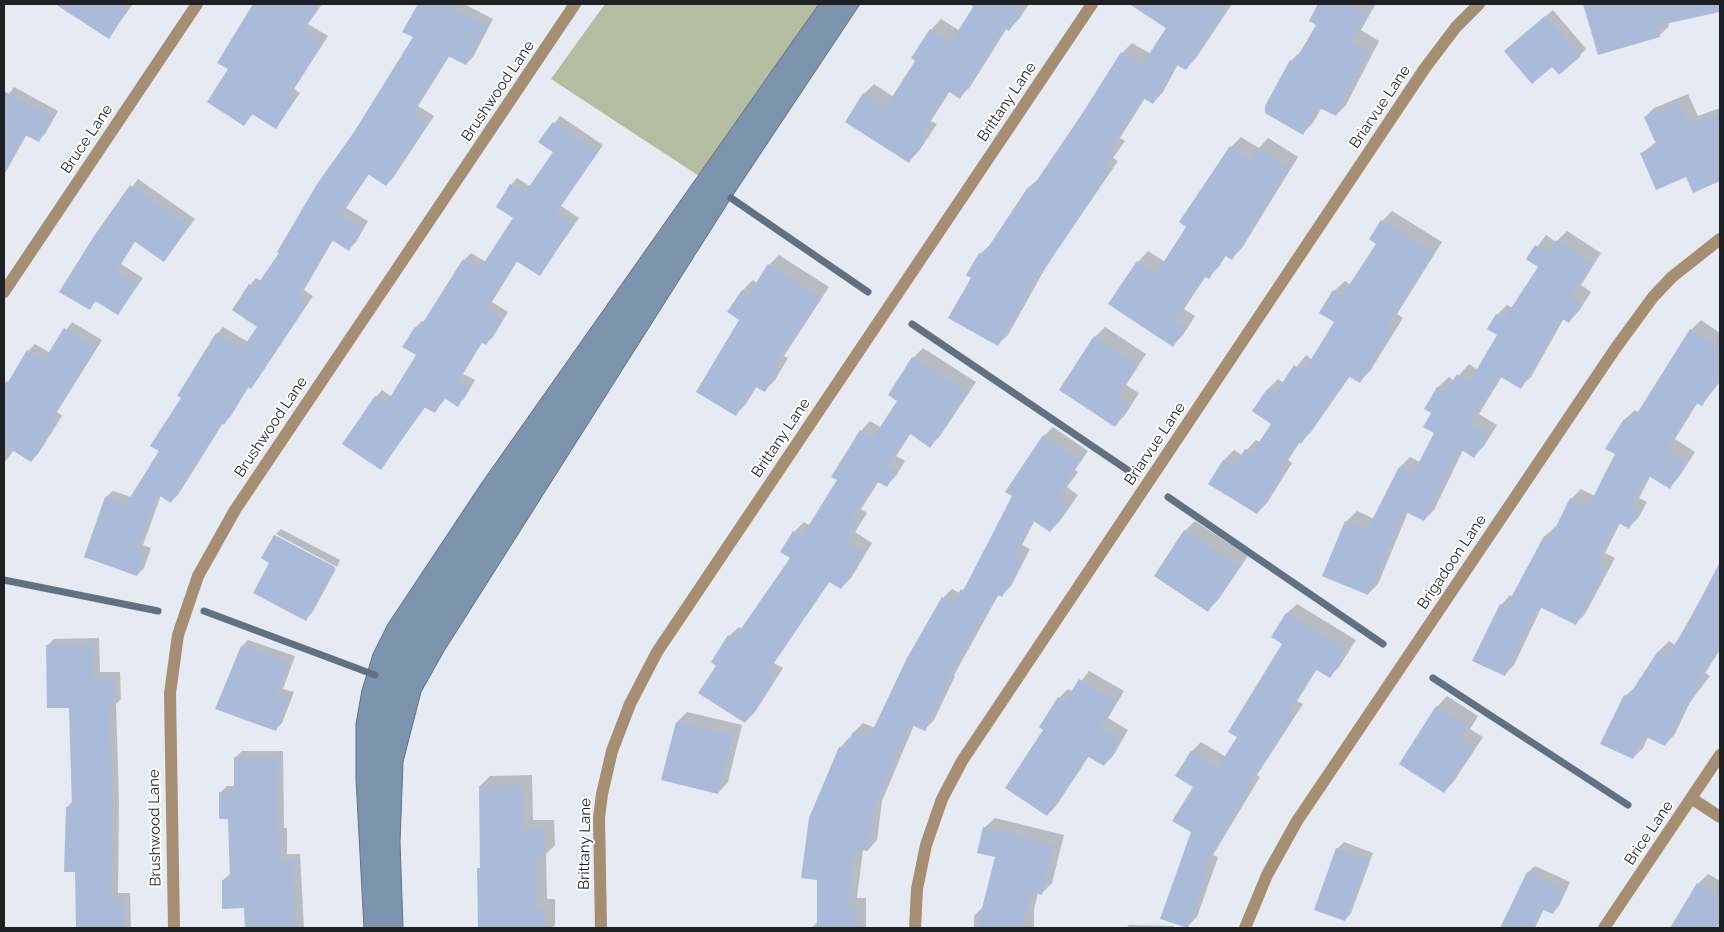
<!DOCTYPE html>
<style>
body{margin:0}
#map{position:relative;width:1724px;height:932px;overflow:hidden;background:#e5eaf3;font-family:Raleway,sans-serif}
canvas{display:block}
.frame{position:absolute;inset:0;border:5px solid #1f2024;pointer-events:none}
</style>
<div id="map">
<canvas width="1724" height="932"></canvas>
<div class="frame"></div>
</div>
<script>
const ctx = document.querySelector('canvas').getContext('2d');
ctx.lineJoin = 'round';
function fillPath(path, color) { ctx.fillStyle = color; ctx.fill(path, 'evenodd'); }
const toPath = rows => new Path2D(rows.map(r => 'M' + r).join(''));
function trace(path, color, width, dash) { ctx.strokeStyle = color; ctx.lineWidth = width; ctx.lineCap = dash ? 'butt' : 'round'; ctx.setLineDash(dash || []); ctx.stroke(path); }
function drawText(font, color, halo, rows, align = 'center') {
  ctx.font = font + ' Raleway,sans-serif'; ctx.lineWidth = 4; ctx.setLineDash([]); ctx.textBaseline = 'middle'; ctx.strokeStyle = halo; ctx.fillStyle = color; for (const [text, x, y, turn = 0] of rows) {
    ctx.save(); ctx.translate(x, y); ctx.rotate((+turn || 0) * Math.PI / 180); ctx.textAlign = isNaN(turn) ? turn : align; if (halo) ctx.strokeText(text, 0, 0); ctx.fillText(text, 0, 0); ctx.restore();
  }
}
fillPath(toPath([
 [605,4,819,4,699,176,551,79]
]), '#b5bda1');
const water = toPath([
 [819,4,860,4,731,198,444,651,421,692,403,762,400,842,403,928,364,928,356,779,356,724,362,690,373,654,388,624,481,484,819,4]
]);
fillPath(water, '#7c94ad');
trace(water, '#607184', 1);
fillPath(toPath([
 [57,4,133,4,108,38],
 [255,4,322,4,308,24,328,36,294,89,300,93,276,128,253,114,244,124,229,69,219,62],
 [419,4,464,4,493,19,473,57,466,64,450,55,418,106,434,116,393,178,386,185,369,174,346,208,368,221,356,242,349,249,333,240,304,290,313,296,257,380,249,386,231,416,223,423,178,495,171,501,161,495,143,545,151,548,144,568,137,575,85,557,106,497,113,491,131,497,161,451,182,398,217,334,223,327,248,342,258,327,250,285,256,278,261,281,281,253,415,37,404,31],
 [969,4,1029,4,1019,19,1009,29,1007,28,970,87,960,97,950,91,931,121,937,124,919,151,909,161,864,94,874,84,894,97,917,61,913,58,931,30,941,19,960,31,974,7],
 [1152,4,1232,4,1196,58,1186,69,1178,64,1163,92,1153,103,1145,98,1120,138,1125,141,1113,158,1118,161,1047,265,1008,335,997,345,972,277,980,254,991,244,1029,187,1040,178,1122,53,1132,43,1151,54,1168,28,1146,13],
 [1319,4,1375,5,1361,30,1379,41,1346,105,1336,115,1322,107,1313,123,1303,133,1291,61,1301,51,1318,24],
 [1584,4,1720,4,1720,11,1668,22,1669,26,1659,36,1599,54],
 [1553,10,1586,49,1580,55,1552,65,1512,44],
 [14,87,58,111,45,134,38,141,27,134,4,175,4,101],
 [1688,94,1698,116,1720,108,1720,176,1714,183,1687,176,1642,153,1656,142,1645,117,1654,108],
 [560,116,603,145,561,206,579,218,540,274,518,260,492,302,508,312,493,337,486,343,483,341,463,374,475,380,464,399,457,405,446,398,434,412,426,406,381,468,376,397,382,390,392,397,417,355,416,327,422,321,425,322,464,260,471,253,486,262,515,217,511,185,517,178,531,187,555,152,540,142],
 [1241,137,1259,148,1268,138,1298,157,1242,248,1232,258,1226,255,1219,267,1208,277,1206,276,1184,309,1195,316,1183,335,1173,345,1138,262,1148,251,1165,262,1188,226,1231,147],
 [138,179,195,219,164,260,136,240,121,264,143,278,118,314,97,300,89,309,95,236],
 [1392,211,1442,242,1397,314,1403,318,1370,371,1359,382,1350,376,1311,432,1300,442,1288,460,1292,463,1267,503,1257,513,1209,484,1224,460,1234,450,1242,455,1256,440,1260,442,1273,423,1254,411,1268,389,1278,379,1284,383,1306,355,1312,360,1335,322,1334,291,1345,281,1351,285,1377,243,1382,221],
 [1567,231,1601,253,1581,285,1591,292,1579,311,1569,321,1564,318,1531,377,1520,387,1502,376,1479,414,1497,425,1484,446,1474,456,1463,450,1434,510,1424,520,1408,512,1378,584,1368,594,1346,522,1357,511,1374,519,1400,467,1410,457,1420,462,1435,433,1433,412,1426,408,1438,387,1449,377,1454,381,1469,364,1478,370,1499,334,1497,315,1507,305,1513,308,1540,266,1528,259,1546,235,1556,242],
 [779,255,829,287,784,356,788,358,775,380,765,390,757,386,746,404,736,414,743,290,753,280,757,283,769,265],
 [1701,320,1720,333,1720,382,1702,404,1698,402,1675,439,1695,452,1679,477,1670,487,1651,475,1639,498,1647,502,1639,517,1629,527,1620,523,1605,553,1615,558,1585,614,1575,624,1542,606,1514,665,1504,675,1501,605,1510,595,1514,597,1545,536,1555,527,1557,528,1571,499,1581,489,1595,496,1616,454,1607,448,1625,419,1635,410,1639,413,1691,330],
 [72,322,102,340,57,412,62,416,38,454,31,461,14,450,4,463,4,384,7,381,9,382,28,351,35,344,50,353],
 [1105,327,1146,354,1126,385,1139,393,1125,415,1115,425,1095,337],
 [923,348,976,382,940,436,930,446,911,433,896,456,905,461,896,476,887,485,879,481,861,509,867,513,855,532,872,543,851,578,841,588,830,581,774,663,783,668,755,712,745,722,718,665,729,636,739,627,743,629,792,558,782,552,794,532,804,522,810,526,839,480,861,431,870,421,882,428,899,401,889,394,913,358],
 [1053,427,1088,451,1075,470,1078,472,1067,487,1078,495,1060,521,1050,531,1035,520,1022,545,1030,549,1011,586,1002,595,999,594,954,675,955,676,934,720,924,730,914,725,882,801,877,840,868,850,863,849,857,898,866,898,866,928,811,928,818,922,840,748,849,738,851,739,854,732,863,723,875,728,943,598,952,589,960,593,968,584,1044,436],
 [1195,521,1248,556,1218,600,1208,610,1185,531],
 [281,529,340,560,337,567,276,534],
 [275,535,336,569,312,613,305,619,271,562,263,558],
 [1720,565,1720,650,1705,673,1710,676,1690,702,1675,734,1665,745,1648,737,1643,748,1633,758,1625,696,1637,686,1659,651,1669,641,1675,645],
 [1297,604,1356,640,1339,667,1330,676,1317,669,1297,701,1303,704,1257,775,1260,777,1213,855,1218,857,1197,917,1187,927,1195,787,1177,776,1192,751,1201,742,1226,757,1239,737,1284,644,1272,637,1287,613],
 [99,638,100,672,120,672,121,699,116,704,119,800,118,893,130,893,131,928,78,928,77,870,67,807,73,801,71,707,47,646,54,639],
 [248,640,295,656,283,689,294,692,282,723,275,730,242,646],
 [1089,671,1124,691,1108,718,1128,730,1113,756,1104,765,1089,756,1056,806,1047,815,1045,729,1059,698,1068,689,1073,692],
 [1447,696,1478,716,1470,729,1483,737,1454,781,1444,792,1437,707],
 [687,712,742,725,728,782,718,793,677,722],
 [242,751,283,751,284,828,287,828,287,854,300,854,304,928,246,928,246,907,223,880,231,873,229,817,220,793,227,786,235,786,235,758],
 [532,775,533,820,554,820,555,845,546,854,547,899,555,899,555,925,552,928,479,928,478,869,482,866,480,786,490,776],
 [995,818,1064,835,1052,883,1042,893,1038,892,1034,910,1034,928,974,928,974,916,984,906,996,857,984,828],
 [1344,842,1373,853,1351,913,1345,920,1337,849],
 [1535,866,1570,882,1559,906,1553,913,1544,909,1535,928,1502,928,1528,872],
 [1708,874,1720,881,1720,928,1671,928,1698,884],
 [1129,925,1174,926,1174,928,1126,928]
]), '#0003');
trace(toPath([
 [731,198,868,292],
 [912,324,1129,471],
 [1168,497,1383,644],
 [4,580,158,611],
 [204,611,375,675],
 [1433,678,1628,805]
]), '#607184', 7);
fillPath(toPath([
 [55,4,117,4,127,11,109,39],
 [253,4,320,4,303,31,322,43,288,97,294,100,276,129,252,114,244,126,207,102,228,69,217,63],
 [418,4,445,4,487,26,466,65,448,56,412,113,428,123,386,186,368,174,340,215,363,228,349,251,332,240,298,297,307,303,251,389,248,387,224,425,222,423,171,503,157,494,137,552,145,555,137,576,84,557,105,497,126,504,159,451,150,446,181,398,177,396,216,333,242,349,257,327,232,310,249,284,255,288,279,253,277,252,317,184,354,132,413,37,402,32],
 [975,4,1011,4,1022,11,1009,31,1005,28,960,99,948,91,922,132,927,135,909,163,845,122,863,93,885,108,915,61,911,58,930,29,951,42],
 [1129,4,1214,4,1225,11,1186,70,1175,64,1153,104,1143,98,1111,148,1115,151,1104,168,1109,172,1044,270,1042,269,998,346,948,318,971,278,966,275,979,253,983,255,1028,187,1031,189,1082,114,1121,52,1142,65,1166,28],
 [1318,4,1345,4,1366,15,1351,41,1370,51,1336,116,1318,107,1303,135,1265,113,1265,106,1290,60,1294,63,1316,25,1309,21],
 [1583,4,1720,4,1720,12,1656,26,1660,37,1598,55],
 [1545,16,1581,56,1559,75,1552,67,1532,84,1504,51],
 [4,91,52,118,39,142,25,135,4,172],
 [1679,102,1689,124,1720,113,1720,181,1693,193,1686,177,1656,190,1640,153,1657,146,1644,117],
 [553,122,598,152,555,213,573,225,540,276,516,261,486,309,502,319,486,345,481,342,458,381,469,387,458,407,444,398,435,413,424,407,381,470,342,444,375,396,386,404,416,355,402,347,415,327,419,329,463,259,480,269,513,218,496,207,510,184,524,194,553,152,538,142],
 [1230,146,1250,159,1257,148,1289,168,1232,260,1224,255,1209,279,1204,276,1175,320,1186,327,1173,347,1108,304,1137,261,1156,274,1186,227,1179,222],
 [130,185,189,226,164,262,134,241,116,271,137,285,118,315,95,301,90,310,59,292,94,236],
 [1381,220,1433,253,1388,324,1394,328,1360,383,1348,376,1301,444,1298,442,1279,471,1283,473,1257,514,1208,484,1223,460,1234,467,1245,449,1252,453,1271,424,1252,411,1267,389,1275,394,1294,365,1304,371,1334,322,1319,313,1333,290,1342,296,1376,244,1369,239],
 [1556,240,1592,264,1571,296,1582,303,1569,323,1561,318,1521,389,1499,376,1469,424,1488,436,1474,458,1460,449,1424,521,1404,511,1368,595,1322,576,1345,521,1367,530,1399,467,1413,474,1434,433,1423,427,1431,413,1424,409,1437,387,1446,392,1457,374,1470,381,1497,335,1487,329,1496,314,1504,319,1538,267,1526,259,1535,245,1548,253],
 [768,264,820,298,774,366,778,369,765,392,754,386,736,416,696,392,739,320,727,312,742,290,749,294],
 [64,328,96,348,51,419,56,423,31,462,4,445,4,389,27,350,44,360],
 [1690,329,1720,348,1720,378,1702,406,1695,402,1666,449,1686,462,1670,489,1647,475,1630,508,1638,512,1629,529,1617,522,1596,563,1606,568,1576,625,1538,606,1505,676,1472,661,1500,604,1506,607,1544,536,1550,539,1570,498,1588,507,1615,454,1605,449,1624,419,1631,423],
 [1094,336,1137,365,1117,396,1130,404,1115,427,1059,390],
 [912,357,967,392,930,448,909,433,888,466,896,471,887,487,876,481,852,519,858,522,846,542,864,552,841,589,829,582,766,673,775,678,745,723,698,693,716,666,711,662,728,635,734,639,790,558,780,552,793,531,802,536,837,480,831,477,860,430,873,438,897,401,888,395],
 [1043,435,1080,460,1067,479,1069,481,1058,497,1069,505,1050,532,1032,520,1014,555,1022,559,1002,597,996,594,945,684,947,685,925,731,910,724,873,811,868,851,855,849,848,907,857,907,857,928,817,928,817,880,801,878,809,818,839,747,845,749,853,732,869,738,907,658,942,597,953,603,961,589,963,591,1012,496,1005,492],
 [1184,530,1239,566,1208,612,1154,576],
 [274,535,335,567,306,621,253,593,269,563,261,558],
 [1720,562,1720,647,1696,684,1701,686,1687,707,1684,706,1665,746,1644,736,1633,759,1600,744,1624,695,1628,697,1658,651,1667,656,1687,625],
 [1286,613,1347,650,1330,678,1315,669,1289,711,1294,714,1249,785,1251,787,1204,865,1209,867,1188,928,1160,919,1191,832,1172,821,1193,787,1175,776,1191,751,1218,767,1237,737,1228,732,1282,644,1271,637],
 [93,644,93,679,114,678,114,707,109,707,113,808,111,899,124,899,125,928,76,928,75,872,64,872,66,807,72,807,69,708,47,708,46,645],
 [241,646,289,663,277,695,288,699,276,731,215,709],
 [1079,679,1116,701,1100,727,1120,739,1104,766,1087,756,1047,816,1005,788,1043,730,1039,727,1058,697,1065,702],
 [1436,706,1468,727,1460,739,1473,748,1444,793,1399,764],
 [676,722,733,735,718,794,661,780],
 [234,757,277,757,278,834,280,834,281,860,294,860,295,928,245,928,244,908,222,909,222,880,230,880,228,819,219,819,219,792,234,792],
 [522,785,523,830,545,829,545,857,537,857,537,909,545,909,545,928,478,928,477,868,480,868,479,786],
 [983,827,1054,845,1042,895,1031,892,1023,928,977,928,995,857,977,853],
 [1336,848,1368,860,1345,921,1314,910],
 [1527,872,1564,889,1553,914,1541,909,1533,928,1500,928],
 [1697,883,1720,897,1720,928,1670,928]
]), '#aabbd9');
trace(toPath([
 [4,292,197,4],
 [1691,798,1720,817],
 [174,928,170,693,178,635,198,576,235,510,575,4],
 [601,928,599,818,602,794,612,751,630,704,657,652,1092,4],
 [915,928,917,889,926,845,942,799,962,761,1425,68,1456,27,1479,4],
 [1245,928,1267,875,1297,821,1615,349,1653,297,1672,277,1720,239],
 [1604,928,1720,755]
]), '#a58e72', 12);
drawText('15px', '#1f2024', '#fff', [
 ["Brushwood Lane",498,91,-56],
 ["Brittany Lane",1007,102,-56],
 ["Briarvue Lane",1380,107,-56],
 ["Bruce Lane",87,139,-56],
 ["Brushwood Lane",271,427,-56],
 ["Brittany Lane",781,438,-56],
 ["Briarvue Lane",1155,444,-56],
 ["Brigadoon Lane",1452,562,-56],
 ["Brushwood Lane",155,828,-91],
 ["Brice Lane",1649,833,-56],
 ["Brittany Lane",585,844,-89]
]);
</script>
